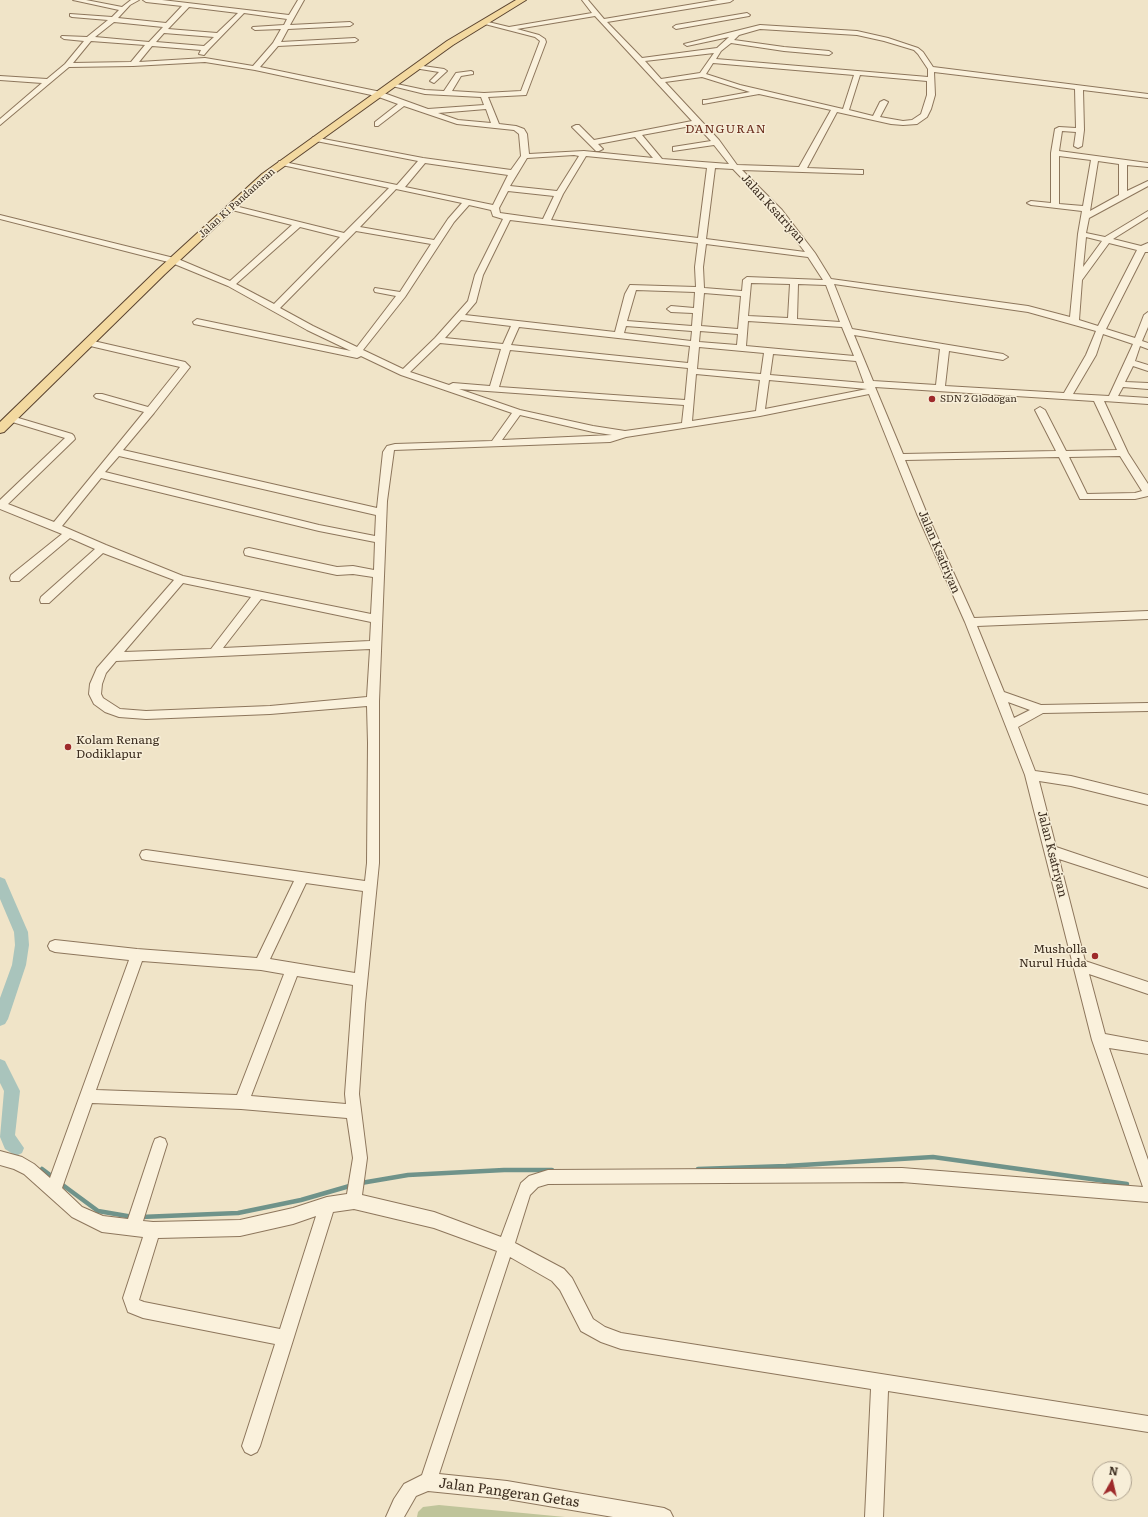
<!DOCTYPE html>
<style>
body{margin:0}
#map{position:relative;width:1148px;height:1517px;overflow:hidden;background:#f0e4c8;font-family:Literata,serif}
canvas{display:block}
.north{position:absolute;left:1092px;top:1461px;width:40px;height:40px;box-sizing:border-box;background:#f7eed8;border:1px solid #ada18e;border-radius:50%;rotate:8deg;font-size:11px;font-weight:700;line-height:16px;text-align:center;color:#3d2e20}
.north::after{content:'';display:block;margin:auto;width:14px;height:18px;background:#9e2a2b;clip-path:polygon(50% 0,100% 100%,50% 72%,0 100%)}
</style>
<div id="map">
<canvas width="1148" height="1517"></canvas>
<div class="north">N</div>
</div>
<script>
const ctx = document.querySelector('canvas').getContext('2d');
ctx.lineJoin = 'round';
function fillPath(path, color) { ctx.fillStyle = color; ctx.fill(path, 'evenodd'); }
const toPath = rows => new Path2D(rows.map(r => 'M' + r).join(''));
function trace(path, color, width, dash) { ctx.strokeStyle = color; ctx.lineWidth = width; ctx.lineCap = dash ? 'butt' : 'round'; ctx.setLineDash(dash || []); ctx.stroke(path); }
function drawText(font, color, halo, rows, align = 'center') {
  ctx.font = font + ' Literata,serif'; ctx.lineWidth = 3; ctx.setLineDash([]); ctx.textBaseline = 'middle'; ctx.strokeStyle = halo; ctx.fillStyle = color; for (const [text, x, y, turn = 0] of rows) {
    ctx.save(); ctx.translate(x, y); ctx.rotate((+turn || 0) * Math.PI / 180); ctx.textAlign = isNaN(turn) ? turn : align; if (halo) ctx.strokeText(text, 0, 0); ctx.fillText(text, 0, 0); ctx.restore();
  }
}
fillPath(toPath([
 [439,1505,565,1517,417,1517,418,1512,423,1507]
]), '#bfc49a');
trace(toPath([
 [42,1169,54,1178],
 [698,1169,786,1166,933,1157,1127,1184],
 [60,1183,98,1211,133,1217],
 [361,1183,408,1175,504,1170,552,1170],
 [141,1217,238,1213,301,1200,353,1185]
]), '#6f938a', 4.5);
fillPath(toPath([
 [0,877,5,879,28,932,29,945,26,965,8,1019,5,1024,0,1026,0,998,12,965,15,945,14,932,0,899,0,877],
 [0,1059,5,1061,20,1091,15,1135,24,1148,22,1153,16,1156,5,1149,0,1137,4,1091,0,1083,0,1059]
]), '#a9c4bc');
const minor = toPath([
 [73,0,86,0,122,7,131,0,139,0,130,5,118,18,166,23,182,6,146,2,143,0,162,0,289,15,298,0,304,0,290,25,350,22,353,24,350,26,288,29,281,42,355,38,358,40,355,42,278,46,260,67,381,92,428,109,484,105,481,97,425,94,388,85,392,83,425,90,444,91,456,73,471,71,473,72,473,74,461,76,452,91,484,93,521,91,540,41,535,37,481,23,484,21,509,27,592,13,582,0,588,0,604,19,718,0,733,0,730,2,607,22,642,58,717,48,729,37,687,46,684,44,760,25,857,31,888,38,918,48,923,52,933,67,1148,94,1148,98,1083,90,1084,130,1082,146,1078,148,1074,146,1076,132,1062,131,1059,151,1148,163,1148,167,1127,165,1127,191,1148,181,1148,186,1089,218,1086,233,1105,237,1148,211,1148,217,1113,239,1141,246,1148,243,1148,252,1145,252,1106,329,1135,338,1144,315,1148,312,1148,327,1142,341,1148,343,1148,349,1140,346,1135,361,1148,365,1148,371,1133,366,1125,382,1148,383,1148,389,1123,387,1118,396,1148,398,1148,404,1104,401,1128,453,1148,484,1148,496,1135,499,1080,499,1059,457,905,460,927,514,974,618,1148,611,1148,619,977,626,1004,692,1041,705,1148,703,1148,711,1043,713,1018,727,1035,771,1071,776,1148,795,1148,805,1071,786,1039,781,1056,847,1148,878,1148,888,1059,859,1085,961,1148,982,1148,994,1089,974,1105,1034,1148,1042,1148,1054,1109,1048,1148,1160,1148,1202,902,1182,548,1184,538,1187,530,1195,515,1243,564,1269,572,1278,593,1319,605,1327,621,1333,1148,1416,1148,1432,888,1391,883,1517,865,1517,871,1389,621,1349,601,1342,581,1331,560,1290,552,1281,510,1257,439,1474,507,1481,664,1508,670,1511,673,1517,613,1517,507,1499,428,1491,416,1496,404,1517,386,1517,394,1499,404,1484,422,1475,497,1251,434,1228,354,1209,333,1212,260,1446,257,1452,251,1455,245,1452,242,1446,275,1344,143,1318,128,1312,123,1298,143,1237,102,1232,72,1217,24,1174,14,1169,0,1165,0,1151,22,1157,34,1164,50,1178,129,960,55,952,50,950,48,946,50,942,55,940,137,949,257,958,294,881,146,860,142,859,140,855,142,851,146,850,365,881,367,863,368,743,367,706,270,714,146,719,119,717,105,712,94,704,89,694,90,684,97,668,174,580,103,553,49,603,41,603,40,600,41,597,95,549,70,538,19,581,11,581,10,578,11,575,62,534,0,509,0,500,65,438,9,421,7,419,9,417,15,417,72,434,74,436,75,439,73,441,8,504,54,522,144,412,96,398,94,396,96,394,102,394,148,407,180,367,86,345,85,343,89,340,185,362,190,367,154,413,123,450,377,508,383,452,387,446,395,444,492,441,512,413,401,375,361,356,357,358,194,324,193,322,197,319,351,351,307,330,228,286,172,263,0,219,0,215,178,259,230,281,292,225,228,209,228,205,231,205,344,233,389,188,282,165,278,163,279,161,397,185,418,161,316,141,312,139,313,137,423,158,511,170,521,156,519,134,514,130,457,124,404,106,378,126,375,126,375,122,398,104,376,96,255,70,205,62,133,66,69,67,0,125,0,119,42,83,0,80,0,76,47,79,65,64,84,41,64,39,61,37,62,36,87,37,108,20,72,17,70,16,70,14,112,17,119,10,73,0],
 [189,7,238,13,217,33,168,29,189,7],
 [244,13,287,19,284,25,253,27,252,28,255,30,281,29,273,43,253,66,205,58,139,62,152,46,201,50,199,54,204,55,209,49,244,13],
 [595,16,692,121,594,140,579,125,576,125,572,127,596,151,599,151,603,149,598,144,635,137,653,158,584,151,529,154,527,134,524,129,516,126,499,124,488,97,526,95,546,42,545,39,539,35,517,29,595,16],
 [114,22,163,27,149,42,95,37,114,22],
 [760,29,857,35,884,41,914,50,918,54,928,69,928,77,716,59,721,51,731,43,784,51,829,55,832,53,829,51,784,47,734,40,739,35,760,29],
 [164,33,214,37,204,46,156,42,164,33],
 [91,41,145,45,131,62,73,63,91,41],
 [714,53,700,73,661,79,645,61,714,53],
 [713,63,854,75,843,109,740,85,706,74,713,63],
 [934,72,1075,89,1076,128,1059,127,1055,129,1051,153,1051,203,1031,201,1027,203,1031,205,1082,211,1078,234,1070,317,1028,306,831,279,815,253,782,210,742,170,863,174,863,170,860,170,807,168,837,112,891,124,903,125,917,124,927,117,931,109,935,95,934,72],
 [860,75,927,81,927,95,921,114,912,120,903,121,880,117,888,102,884,100,880,102,873,116,849,110,860,75],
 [702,77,750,92,706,100,703,100,703,104,759,94,831,110,799,167,737,165,719,140,665,82,702,77],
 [486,109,491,123,458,120,438,113,486,109],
 [696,125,711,141,673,147,673,151,714,145,729,164,662,159,642,135,696,125],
 [574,155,579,156,557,191,510,186,527,158,574,155],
 [586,156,707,168,698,238,551,220,563,194,586,156],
 [1059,156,1091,160,1083,206,1059,204,1059,156],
 [1098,161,1119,164,1119,195,1090,211,1098,161],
 [425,163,508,175,493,205,405,187,425,163],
 [715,168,733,169,776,214,805,252,706,239,715,168],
 [396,189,462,203,448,219,434,240,360,227,396,189],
 [508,191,554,196,543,219,500,213,499,208,508,191],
 [469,205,491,210,493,216,503,219,475,275,468,301,435,338,403,369,363,350,405,297,454,222,469,205],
 [510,220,698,243,695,267,696,287,630,285,625,294,615,332,465,315,476,302,483,275,510,220],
 [300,227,340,237,274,304,236,284,300,227],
 [356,231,431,244,400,292,375,288,374,290,375,292,396,296,357,347,313,326,280,308,356,231],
 [1086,237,1102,241,1083,267,1086,237],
 [1109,243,1137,250,1098,326,1079,320,1082,280,1109,243],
 [706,244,808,257,823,280,747,277,743,280,742,291,704,288,703,267,706,244],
 [751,283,790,284,788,318,748,316,751,283],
 [798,284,826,285,840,322,797,319,798,284],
 [834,284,1028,312,1096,331,1086,355,1064,393,945,386,949,351,1003,360,1008,357,1003,354,852,329,834,284],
 [636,290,695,292,694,308,671,306,667,309,671,312,693,313,692,326,627,321,636,290],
 [704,293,741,296,738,329,701,326,704,293],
 [461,320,511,326,503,344,445,338,461,320],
 [748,321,842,327,854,356,746,346,748,321],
 [626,326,692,331,691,341,624,333,626,326],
 [519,327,690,346,688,363,511,345,519,327],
 [700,331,738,334,737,345,699,342,700,331],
 [1103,334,1133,344,1109,396,1073,394,1096,355,1103,334],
 [854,335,940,349,936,385,873,381,854,335],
 [440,343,501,349,490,386,453,383,449,385,410,372,440,343],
 [699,347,764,353,761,374,697,369,699,347],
 [510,350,688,368,685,400,499,387,510,350],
 [773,354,856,361,864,383,770,375,773,354],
 [696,374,760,380,756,411,692,421,696,374],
 [769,380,867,389,765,409,769,380],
 [875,387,1094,401,1117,450,1066,451,1045,410,1040,407,1035,410,1056,451,903,454,875,387],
 [459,389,684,405,682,423,625,431,593,426,520,410,459,389],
 [869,394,917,514,965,622,1025,775,1092,1040,1143,1187,902,1168,548,1170,529,1176,521,1183,501,1237,434,1212,362,1195,367,1158,359,1094,365,1004,379,863,379,701,387,501,394,450,610,442,626,437,760,416,869,394],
 [520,415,593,432,612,435,502,440,520,415],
 [119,456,376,515,375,536,319,525,105,472,119,456],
 [1120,456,1142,491,1135,493,1087,494,1069,457,1120,456],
 [101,478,319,531,375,542,374,570,353,566,337,567,249,548,245,549,244,552,245,555,249,556,337,575,353,574,373,577,371,614,183,576,106,545,62,526,101,478],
 [183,583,251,597,211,649,124,652,183,583],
 [261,599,371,622,370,641,223,648,261,599],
 [370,649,367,697,270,706,146,711,120,709,103,698,101,694,102,684,106,673,116,661,370,649],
 [1008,702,1030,710,1014,718,1008,702],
 [306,883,363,891,355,973,270,959,306,883],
 [142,961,261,970,284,974,237,1095,96,1090,142,961],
 [297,976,353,985,345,1094,346,1104,251,1096,297,976],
 [92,1103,241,1109,347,1118,353,1158,347,1194,327,1197,293,1208,240,1220,153,1222,143,1221,167,1144,165,1139,160,1137,155,1139,153,1144,128,1219,103,1216,82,1207,62,1188,92,1103],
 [316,1216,280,1329,144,1302,139,1300,158,1238,240,1236,293,1224,316,1216],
 [747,13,750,15,749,16,676,29,673,27,676,25,747,13],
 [416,65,444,69,447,71,434,83,430,81,439,72,414,68,414,66,416,65]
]);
const major = toPath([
 [516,0,526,0,453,45,268,178,165,274,4,432,0,433,0,422,157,270,262,174,447,41,516,0]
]);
trace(minor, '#8d765c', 2);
trace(major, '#5b4430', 2);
fillPath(minor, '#faf1dc');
fillPath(major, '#f3d9a0');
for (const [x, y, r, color] of [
 [932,399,4,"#9e2a2b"],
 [68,747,4,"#9e2a2b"],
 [1095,956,4,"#9e2a2b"]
]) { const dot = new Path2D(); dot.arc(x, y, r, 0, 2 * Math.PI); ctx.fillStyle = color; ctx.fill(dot); trace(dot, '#f7eed8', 1.5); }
drawText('10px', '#3d2e20', '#f7eed8', [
 ["Jalan Ki Pandanaran",237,203,-42]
]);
drawText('10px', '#3d2e20', '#f7eed8', [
 ["SDN 2 Glodogan",940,399]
], 'left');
ctx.letterSpacing = '1px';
drawText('12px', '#6b2e1e', '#f7eed8', [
 ["DANGURAN",726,129]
]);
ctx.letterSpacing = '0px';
drawText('12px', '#3d2e20', '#f7eed8', [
 ["Jalan Ksatriyan",773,209,48],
 ["Jalan Ksatriyan",939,552,67],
 ["Jalan Ksatriyan",1052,854,76]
]);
drawText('12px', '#3d2e20', '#f7eed8', [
 ["Kolam Renang",76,740],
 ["Dodiklapur",76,754],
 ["Musholla",1087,949,"right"],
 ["Nurul Huda",1087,963,"right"]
], 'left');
drawText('14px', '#3d2e20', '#f7eed8', [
 ["Jalan Pangeran Getas",509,1493,8]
]);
</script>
